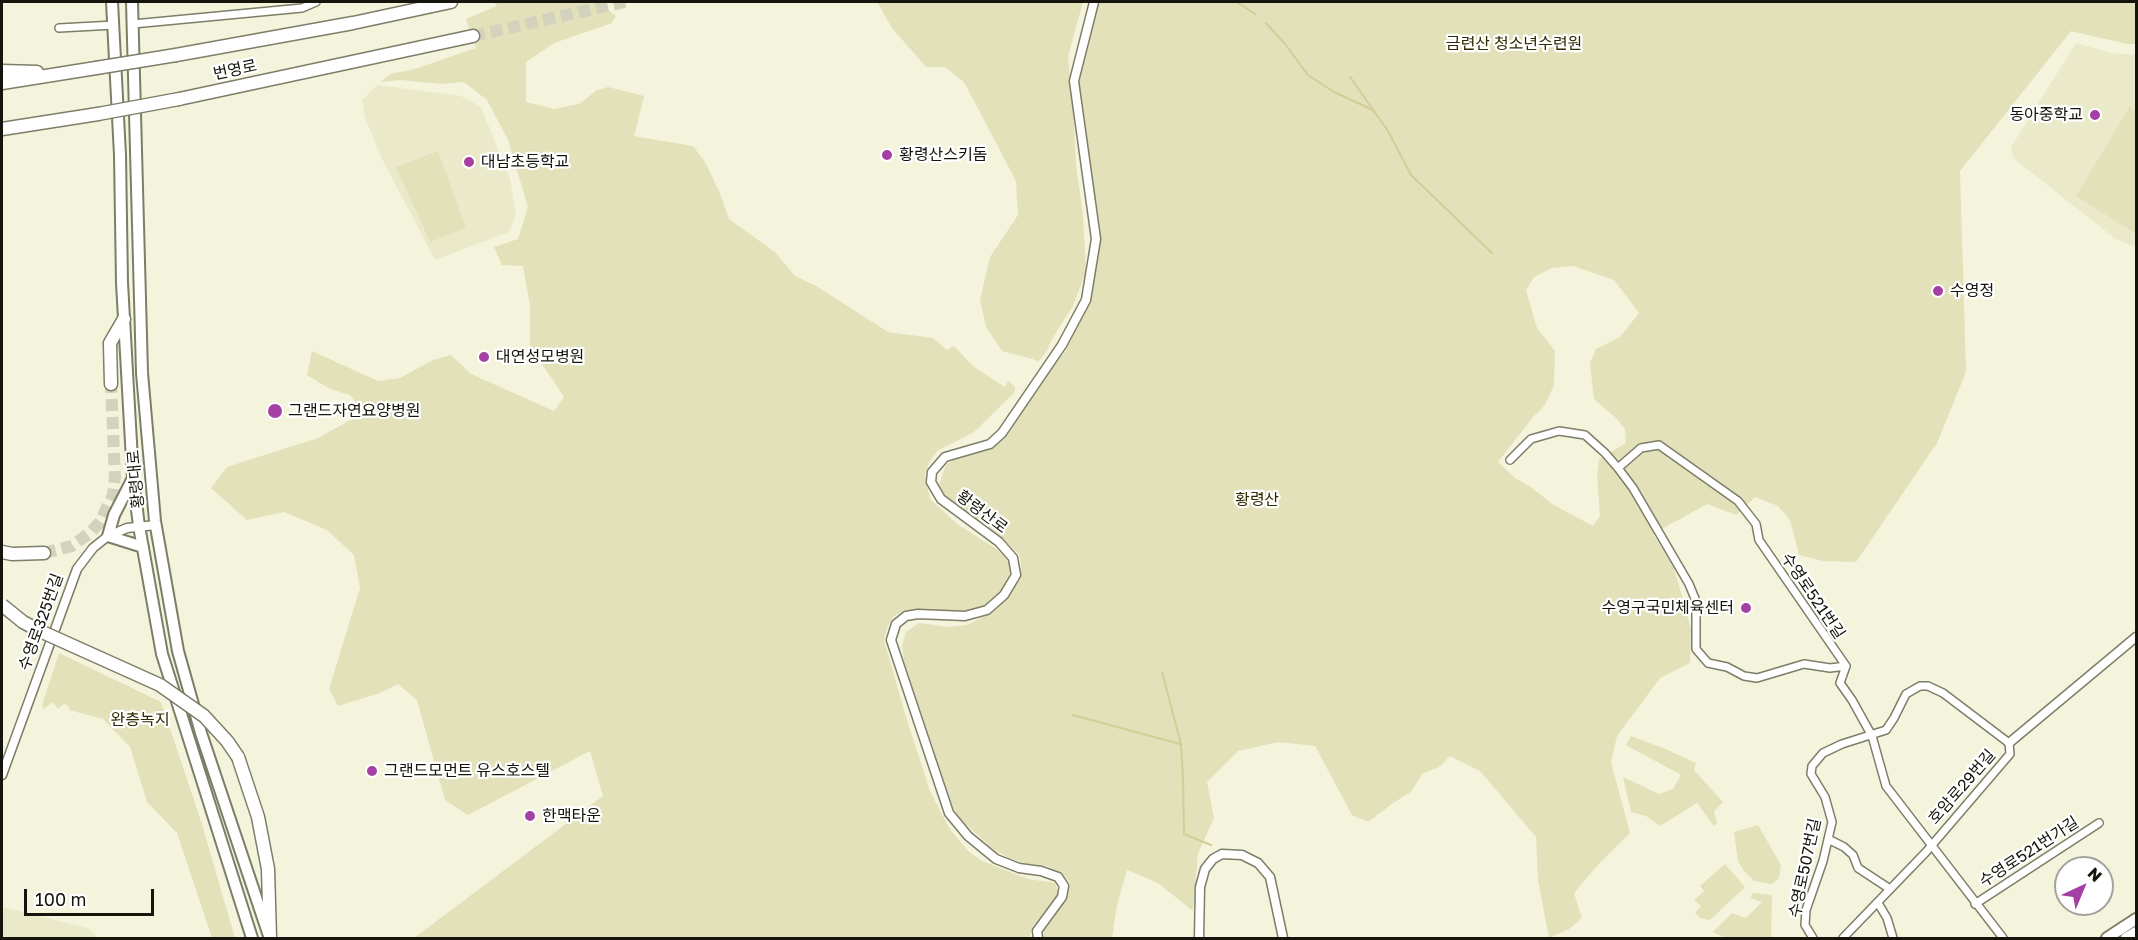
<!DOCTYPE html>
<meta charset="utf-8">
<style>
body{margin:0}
#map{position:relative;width:2138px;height:940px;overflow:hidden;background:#f4f3dc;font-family:"Golos Text",sans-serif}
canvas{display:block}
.frame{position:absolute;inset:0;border:3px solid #15150d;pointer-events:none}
.north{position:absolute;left:2054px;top:856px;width:60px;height:60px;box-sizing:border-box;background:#fff;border:2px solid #a1a19e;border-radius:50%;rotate:44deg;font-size:16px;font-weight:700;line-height:24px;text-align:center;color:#15150d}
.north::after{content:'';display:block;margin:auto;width:21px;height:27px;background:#a53fa3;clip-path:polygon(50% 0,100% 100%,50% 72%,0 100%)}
.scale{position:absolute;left:24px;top:889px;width:130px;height:27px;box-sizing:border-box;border:3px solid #15150d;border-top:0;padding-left:8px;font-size:18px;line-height:21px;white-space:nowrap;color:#15150d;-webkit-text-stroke:4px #fff;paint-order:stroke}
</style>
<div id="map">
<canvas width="2138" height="940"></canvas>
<div class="frame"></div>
<div class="north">N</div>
<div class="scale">100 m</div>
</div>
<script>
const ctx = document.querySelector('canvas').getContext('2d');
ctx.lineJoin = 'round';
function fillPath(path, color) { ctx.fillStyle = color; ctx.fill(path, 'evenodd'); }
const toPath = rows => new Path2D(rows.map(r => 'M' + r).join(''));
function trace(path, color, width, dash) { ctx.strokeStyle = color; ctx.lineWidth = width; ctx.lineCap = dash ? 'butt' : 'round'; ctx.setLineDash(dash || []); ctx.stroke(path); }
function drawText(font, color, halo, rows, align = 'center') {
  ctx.font = font + ' "Golos Text","Noto Sans KR",sans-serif'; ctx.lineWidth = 4.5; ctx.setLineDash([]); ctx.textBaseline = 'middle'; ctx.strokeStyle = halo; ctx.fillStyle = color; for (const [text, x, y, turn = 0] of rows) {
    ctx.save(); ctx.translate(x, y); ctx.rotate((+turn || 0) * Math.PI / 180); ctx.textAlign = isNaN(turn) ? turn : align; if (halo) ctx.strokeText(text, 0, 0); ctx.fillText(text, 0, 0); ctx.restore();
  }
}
fillPath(toPath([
 [2076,43,2111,53,2136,55,2136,247,2117,240,2013,158,2011,147],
 [377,85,461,96,481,107,510,179,516,214,509,232,435,260,381,157,365,117,362,100],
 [2,907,88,928,99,938,2,938]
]), '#eae9ca');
fillPath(toPath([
 [494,2,597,2,616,16,612,23,554,43,526,62,526,102,554,109,579,104,597,90,608,87,644,96,634,136,693,146,705,162,719,191,729,219,776,253,795,276,816,286,888,332,933,338,947,350,954,346,974,367,1005,387,1008,381,1015,387,1015,392,974,432,937,451,929,463,925,475,930,499,957,524,998,550,1011,563,1009,581,998,595,984,606,968,611,907,610,894,616,887,628,884,640,905,714,930,791,949,828,969,852,982,861,1028,879,1055,883,1059,893,1033,926,1030,935,1031,938,414,938,603,796,590,751,468,815,445,800,417,700,398,684,380,693,338,706,329,689,360,588,354,555,327,530,284,512,247,520,211,488,227,467,318,438,363,413,350,395,330,389,307,375,312,351,378,381,400,378,433,360,451,355,471,374,554,411,564,397,530,346,530,306,523,266,502,265,494,247,518,239,528,207,508,140,487,100,464,82,440,84,401,80,380,82,390,74,415,69,476,48,466,19,497,6],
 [877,2,1083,2,1068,56,1073,107,1076,165,1083,215,1086,271,1073,306,1052,339,1047,351,1038,362,1033,359,1002,351,986,327,980,300,990,257,1018,215,1016,181,964,82,945,67,926,67,892,28],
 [1098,2,2136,2,2136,44,2127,44,2071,31,1960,171,1966,372,1937,443,1856,562,1823,561,1799,555,1790,520,1778,506,1755,497,1736,515,1707,504,1653,534,1674,568,1691,629,1690,663,1660,678,1617,736,1611,762,1630,833,1596,867,1574,893,1582,918,1569,929,1549,938,1538,880,1536,837,1480,771,1450,756,1439,767,1422,774,1411,792,1393,803,1368,822,1352,815,1315,746,1278,742,1238,751,1207,782,1214,818,1198,853,1193,911,1158,883,1127,870,1117,905,1112,938,1043,938,1044,928,1051,922,1062,902,1068,894,1070,882,1061,873,1047,866,1028,864,1009,858,993,849,959,818,952,805,904,661,902,647,906,632,919,623,950,627,967,625,985,616,996,609,1021,579,1021,563,1019,554,995,532,962,510,941,492,939,485,946,465,956,458,986,451,1001,440,1050,370,1065,352,1090,299,1099,243,1078,83],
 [1573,266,1614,280,1639,313,1620,337,1596,349,1590,363,1594,399,1615,417,1625,429,1626,443,1599,459,1597,475,1600,516,1593,526,1552,504,1531,487,1515,478,1498,462,1533,417,1545,405,1554,385,1555,351,1537,328,1526,290,1534,277,1552,268],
 [2130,106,2136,113,2136,234,2076,196],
 [438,151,466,228,430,242,396,167],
 [59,653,161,702,201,821,235,938,212,938,177,833,147,802,130,747,103,719,69,710,70,709,65,703,58,709,53,702,44,709,42,705],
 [1631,736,1663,748,1696,763,1694,770,1723,802,1714,811,1717,823,1714,826,1697,803,1660,826,1646,816,1631,812,1623,777,1659,794,1673,789,1681,775,1626,745],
 [1758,825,1781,865,1779,878,1772,884,1754,881,1744,871,1738,861,1734,832],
 [1725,864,1745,887,1710,920,1700,918,1695,913,1701,906,1694,900,1704,891,1700,886],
 [1752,893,1772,895,1771,938,1725,938,1713,932,1732,913,1746,918,1762,902,1751,898]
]), '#e3e1ba');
trace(toPath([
 [1237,2,1255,14],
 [1266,23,1285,44,1308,75,1334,92,1373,110],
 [1350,77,1388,131,1411,175,1492,253],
 [1162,672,1181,744,1183,777,1184,834,1211,845],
 [1073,715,1180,744]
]), '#d1ce97', 2);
trace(toPath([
 [473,36,625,2],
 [44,553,72,546,91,532,100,522,113,495,115,477,111,384]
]), '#d3d2bd', 12, [12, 6]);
const minor = toPath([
 [133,24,302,8,316,2],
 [59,28,114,25],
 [1510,460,1531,439,1559,431,1585,435,1605,453,1618,468,1641,448,1659,445,1738,501,1756,524,1759,540,1846,666,1840,683,1852,700,1872,736,1886,786,2003,938],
 [1618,468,1633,488,1689,584,1696,601,1696,649,1708,663,1727,667,1744,676,1757,678,1804,664,1830,668,1846,666],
 [1828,839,1844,847,1853,855,1858,868,1890,889],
 [1878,903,1887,918,1893,938],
 [1975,904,2099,823],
 [1813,938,1805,925,1806,910,1823,861,1832,822,1825,797,1811,774,1812,766,1823,753,1842,744,1886,730,1894,718,1906,694,1920,686,1928,686,1943,693,2009,743,2010,754,1926,852,1843,938]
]);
const tertiary = toPath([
 [2009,743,2136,637],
 [2,775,77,569,93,548,108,536,127,528,156,525],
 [1038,938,1037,931,1062,897,1064,886,1058,877,1041,871,1019,868,996,859,968,836,949,813,891,640,896,624,906,616,918,614,965,616,987,610,1004,595,1016,575,1013,558,999,542,941,499,931,482,932,472,945,457,990,444,1002,433,1062,345,1086,300,1096,239,1074,81,1094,2],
 [1199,938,1200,887,1205,869,1213,859,1222,854,1242,855,1258,863,1270,877,1283,938]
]);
const secondary = toPath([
 [112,2,120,155,122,283,133,478,139,526,162,654,252,938],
 [132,2,142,373,155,521,178,651,201,733,268,933],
 [133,478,114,515,108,536,143,547],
 [2107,938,2136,919],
 [2126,938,2136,932]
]);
const trunk = toPath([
 [176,55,353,23,451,2],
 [2,71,37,72],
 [2,83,96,68],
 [179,99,473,36],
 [2,129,98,114],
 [111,384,110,343,124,319],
 [2,552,12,554,44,553],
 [238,757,258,817,268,869,270,938]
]);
trace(minor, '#7e7d68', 10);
trace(tertiary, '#7e7d68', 11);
trace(secondary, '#7e7d68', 14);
trace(trunk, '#7e7d68', 15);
trace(minor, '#fff', 7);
trace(tertiary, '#fff', 8);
trace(secondary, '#fff', 10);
trace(trunk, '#fff', 12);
const trunkBridge = toPath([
 [96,68,176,55],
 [98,114,179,99],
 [2,605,23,622,40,631,160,685,204,716,227,741,238,757]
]);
trace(trunkBridge, '#7e7d68', 15, []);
trace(trunkBridge, '#fff', 12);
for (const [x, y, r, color] of [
 [2095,115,6,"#a53fa3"],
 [887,155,6,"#a53fa3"],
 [469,162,6,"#a53fa3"],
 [1938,291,6,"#a53fa3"],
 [484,357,6,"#a53fa3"],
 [275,411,8,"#a53fa3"],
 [1746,608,6,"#a53fa3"],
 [372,771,6,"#a53fa3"],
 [530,816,6,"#a53fa3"]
]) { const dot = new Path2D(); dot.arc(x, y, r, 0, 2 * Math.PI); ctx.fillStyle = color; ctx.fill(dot); trace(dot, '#fff', 2); }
drawText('16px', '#2e2b00', '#fff', [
 ["금련산 청소년수련원",1514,44],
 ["황령산",1257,500],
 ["완층녹지",140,720]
]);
drawText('16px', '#15150d', '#fff', [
 ["번영로",235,70,-12],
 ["황령대로",136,479,-95],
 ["황령산로",982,512,37],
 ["수영로521번길",1813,596,56],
 ["수영로325번길",41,622,-70],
 ["호암로29번길",1962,787,-49],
 ["수영로521번가길",2029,852,-33],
 ["수영로507번길",1805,868,-78]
]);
drawText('16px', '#15150d', '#fff', [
 ["동아중학교",2083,115,"right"],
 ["황령산스키돔",899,155],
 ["대남초등학교",481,162],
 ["수영정",1950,291],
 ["대연성모병원",496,357],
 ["그랜드자연요양병원",288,411],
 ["수영구국민체육센터",1734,608,"right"],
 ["그랜드모먼트 유스호스텔",384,771],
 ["한맥타운",542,816]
], 'left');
</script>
